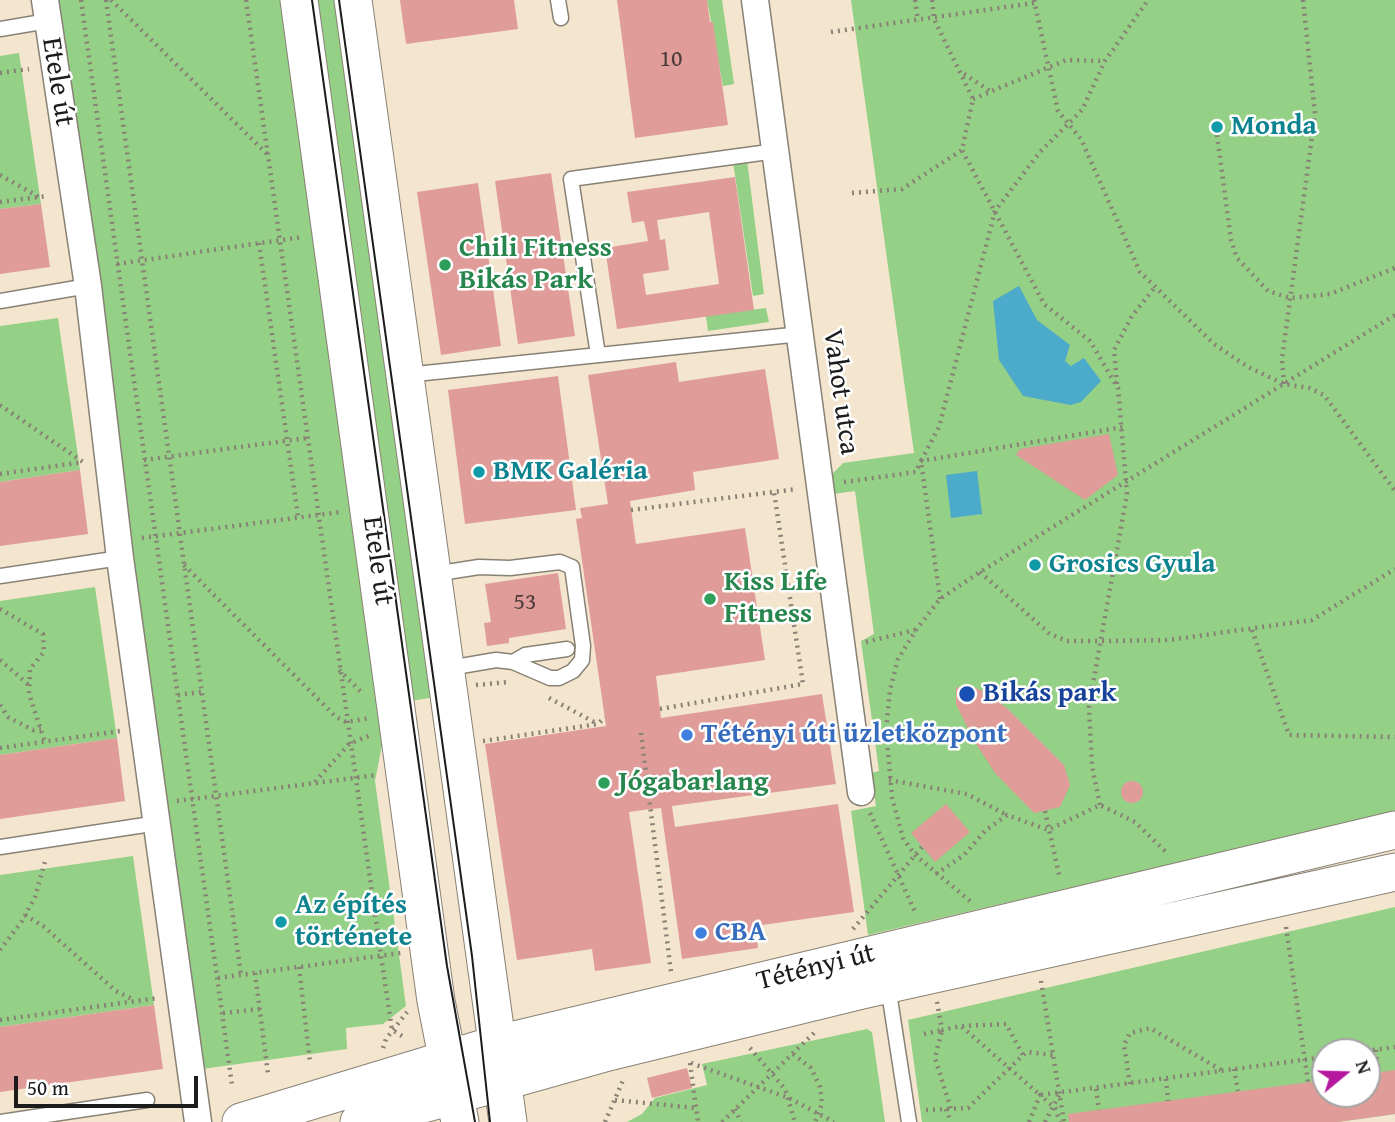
<!DOCTYPE html>
<meta charset="utf-8">
<style>
body{margin:0}
#map{position:relative;width:1395px;height:1122px;overflow:hidden;background:#f4e6ce;font-family:"Gentium Book Plus",serif}
canvas{display:block}
.north{position:absolute;left:1311px;top:1038px;width:70px;height:70px;box-sizing:border-box;background:#fff;border:2px solid #a4a4a4;border-radius:50%;rotate:71deg;font-size:19px;font-weight:700;line-height:28px;text-align:center;color:#1c1c1c}
.north::after{content:'';display:block;margin:auto;width:24px;height:32px;background:#b5179e;clip-path:polygon(50% 0,100% 100%,50% 72%,0 100%)}
.scale{position:absolute;left:14px;top:1076px;width:184px;height:32px;box-sizing:border-box;border:4px solid #1c1c1c;border-top:0;padding-left:9px;font-size:21px;line-height:24px;white-space:nowrap;color:#1c1c1c;-webkit-text-stroke:5px #fff;paint-order:stroke}
</style>
<div id="map">
<canvas width="1395" height="1122"></canvas>
<div class="north">N</div>
<div class="scale">50 m</div>
</div>
<script>
const ctx = document.querySelector('canvas').getContext('2d');
ctx.lineJoin = 'round';
function fillPath(path, color) { ctx.fillStyle = color; ctx.fill(path, 'evenodd'); }
const toPath = rows => new Path2D(rows.map(r => 'M' + r).join(''));
function trace(path, color, width, dash) { ctx.strokeStyle = color; ctx.lineWidth = width; ctx.lineCap = dash ? 'butt' : 'round'; ctx.setLineDash(dash || []); ctx.stroke(path); }
function drawText(font, color, halo, rows, align = 'center') {
  ctx.font = font + ' "Gentium Book Plus",serif'; ctx.lineWidth = 5; ctx.setLineDash([]); ctx.textBaseline = 'middle'; ctx.strokeStyle = halo; ctx.fillStyle = color; for (const [text, x, y, turn = 0] of rows) {
    ctx.save(); ctx.translate(x, y); ctx.rotate((+turn || 0) * Math.PI / 180); ctx.textAlign = isNaN(turn) ? turn : align; if (halo) ctx.strokeText(text, 0, 0); ctx.fillText(text, 0, 0); ctx.restore();
  }
}
fillPath(toPath([
 [56,0,283,0,384,735,375,781,406,1006,383,1024,346,1028,347,1049,202,1069],
 [313,0,340,0,435,697,411,701],
 [707,0,722,0,734,84,723,86],
 [851,0,1395,0,1395,812,868,935,851,811,876,806,871,773,879,771,861,641,874,634,855,491,833,494,831,475,843,463,914,453],
 [19,53,41,204,0,209,0,56],
 [747,160,764,294,753,296,733,162],
 [766,308,769,322,708,331,706,316],
 [58,318,80,470,0,482,0,326],
 [95,587,117,738,0,755,0,601],
 [133,856,154,1005,0,1027,0,875],
 [1395,907,1395,1114,1338,1122,922,1122,908,1020],
 [1325,1052,1367,1052,1367,1094,1325,1094],
 [867,1029,872,1032,885,1122,627,1122,642,1114,655,1098,707,1085,702,1064]
]), '#94d085');
fillPath(toPath([
 [1019,286,1037,320,1070,345,1065,361,1071,366,1084,358,1101,381,1081,402,1071,405,1023,396,999,360,993,301],
 [977,471,982,514,951,518,946,475]
]), '#4caacb');
fillPath(toPath([
 [400,0,514,0,518,29,406,44],
 [617,0,707,0,710,22,713,22,728,125,635,138],
 [551,173,575,336,518,344,495,181],
 [735,177,754,310,617,329,605,248,648,241,644,221,632,223,627,192],
 [709,212,719,284,646,295,643,274,669,270,665,239,660,240,657,220],
 [478,183,501,346,441,355,417,192],
 [41,204,50,267,0,274,0,209],
 [676,362,679,382,765,369,779,459,693,472,695,490,630,501,636,544,745,528,765,660,656,676,661,718,822,694,836,784,672,806,675,827,838,804,854,912,755,926,758,948,682,959,661,808,650,809,629,812,651,963,595,971,592,949,517,960,485,744,606,726,576,519,582,518,580,508,608,504,588,375],
 [558,376,576,510,465,524,448,390],
 [1109,434,1118,475,1085,500,1016,455,1020,449],
 [80,470,88,534,0,546,0,482],
 [558,573,566,629,509,638,509,643,487,646,484,623,491,622,485,584],
 [967,684,989,694,1009,710,1064,765,1070,785,1060,807,1034,813,995,773,973,739,956,704,956,688],
 [117,738,125,801,0,819,0,755],
 '1121 792a11 11 0 1 1 22 0a11 11 0 1 1-22 0Z',
 [946,804,970,832,935,862,911,833],
 [154,1005,163,1069,0,1092,0,1027],
 [687,1068,692,1088,652,1098,647,1078],
 [1395,1070,1395,1114,1338,1122,1069,1122,1068,1114,1325,1080,1325,1094,1367,1094,1367,1074]
]), '#df9c98');
const lane = toPath([
 [558,0,561,18],
 [0,29,48,21],
 [0,301,88,286],
 [598,355,571,179,776,151],
 [406,375,801,334],
 [434,574,479,567,510,568,560,562,572,567,583,646,582,660,573,671,559,678,550,678,513,662,496,660,461,666,449,673],
 [0,576,120,558],
 [513,662,525,655,567,649],
 [0,847,158,823],
 [888,986,909,1122],
 [0,1122,147,1100]
]);
const street = toPath([
 [45,0,88,286,120,558,198,1122],
 [755,0,861,792]
]);
const secondary = toPath([
 [299,0,436,1001,460,1122],
 [353,0,508,1122],
 [241,1122,498,1044,1395,830],
 [359,1122,608,1052,862,990,1395,872]
]);
trace(lane, '#888175', 17);
trace(street, '#888175', 29);
trace(secondary, '#888175', 39);
trace(toPath([
 [81,0,232,1085],
 [106,0,241,975],
 [111,0,267,154],
 [246,0,381,956,392,1030,402,1036],
 [915,0,918,21],
 [932,0,934,19,973,99,962,150,1044,304,1090,341,1118,388,1127,494,1089,706,1092,766,1100,805],
 [1034,0,1058,111,1081,139,1140,272,1214,344,1248,367,1284,384,1309,388,1324,395,1395,491],
 [831,32,1034,3],
 [0,73,29,69],
 [964,74,990,91],
 [973,99,1066,60,1105,61],
 [1217,135,1231,240,1237,258,1268,291,1290,298,1330,294,1395,268],
 [0,175,39,197],
 [852,193,902,189,962,150],
 [0,202,47,196],
 [259,243,298,516],
 [117,264,302,237],
 [1117,384,1114,350,1132,316,1155,287],
 [1284,384,1282,359,1315,114,1303,0],
 [0,405,83,462],
 [144,460,307,438],
 [0,474,83,462],
 [844,482,916,472,921,461,1123,427],
 [631,510,797,489],
 [142,538,341,512],
 [184,565,336,717,346,722,370,718],
 [980,572,1050,634,1067,641,1107,641,1169,640,1312,620,1395,569],
 [940,599,921,461,939,427,995,211,1040,152,1082,110,1105,61,1148,0],
 [0,609,43,634,44,652,30,669,29,694,45,742],
 [1252,630,1289,735,1395,737],
 [866,642,915,630],
 [0,660,30,686],
 [339,670,363,694],
 [476,685,509,682],
 [178,695,201,692],
 [549,698,598,724],
 [0,705,8,717,33,730,41,729],
 [660,709,803,684,774,492],
 [641,733,671,972],
 [483,741,598,724,605,717],
 [0,748,120,731],
 [889,780,967,794,1007,815],
 [315,782,349,744,371,735],
 [177,801,377,775],
 [1045,811,1060,879],
 [870,813,916,914],
 [936,874,964,855,986,830,1007,815,1048,830,1100,805,1135,822,1168,854],
 [970,901,915,855,903,838,892,797,886,729,890,690,898,659,916,630,940,599,980,572,1395,315],
 [25,915,43,926,116,991,134,1000],
 [1286,927,1308,1082],
 [853,929,922,847],
 [0,950,22,921,35,897,46,858],
 [299,967,310,1062],
 [255,973,268,1074],
 [218,978,401,953],
 [1041,981,1064,1122],
 [937,1002,942,1030,961,1026,1040,1095,1325,1057],
 [223,1013,260,1009],
 [0,1020,158,998],
 [962,1026,1006,1024,1023,1055],
 [924,1034,942,1030,935,1058,951,1109],
 [383,1048,386,1039,407,1012],
 [750,1048,785,1089,795,1122],
 [1376,1050,1378,1072],
 [1359,1052,1395,1047],
 [793,1054,811,1068,820,1087,822,1104,815,1122],
 [690,1063,698,1122],
 [691,1063,789,1098,834,1122],
 [1234,1069,1238,1091],
 [1166,1079,1168,1101],
 [1130,1084,1124,1045,1130,1033,1150,1028,1221,1070],
 [1096,1089,1099,1110],
 [615,1100,696,1108],
 [735,1109,741,1122],
 [946,1109,951,1122],
 [926,1110,968,1108,1023,1055,1027,1052,1053,1055],
 [605,1122,624,1078],
 [722,1122,814,1033],
 [1029,1122,1040,1095,1055,1108,1060,1122],
 [1045,1122,1059,1095]
]), '#888175', 4.5, [2, 5]);
trace(lane, '#fff', 14);
trace(street, '#fff', 26);
trace(secondary, '#fff', 37);
trace(toPath([
 [312,0,447,966,475,1122],
 [339,0,472,956,490,1122]
]), '#1c1c1c', 2);
for (const [x, y, r, color] of [
 [1217,127,7,"#0f9aa8"],
 [445,265,7,"#2e9e5b"],
 [479,472,7,"#0f9aa8"],
 [1035,565,7,"#0f9aa8"],
 [710,599,7,"#2e9e5b"],
 [967,694,9,"#1a4fb4"],
 [687,735,7,"#3f7fe0"],
 [604,783,7,"#2e9e5b"],
 [281,922,7,"#0f9aa8"],
 [701,933,7,"#3f7fe0"]
]) { const dot = new Path2D(); dot.arc(x, y, r, 0, 2 * Math.PI); ctx.fillStyle = color; ctx.fill(dot); trace(dot, '#fff', 2.5); }
drawText('24px', '#4d3c3b', null, [
 ["10",671,60],
 ["53",525,603]
]);
drawText('28px', '#1c1c1c', '#fff', [
 ["Etele út",57,82,81],
 ["Vahot utca",840,392,82],
 ["Etele út",377,561,82],
 ["Tétényi út",816,968,-14]
]);
drawText('bold 28px', '#0d838f', '#fff', [
 ["Monda",1231,127],
 ["BMK Galéria",493,472],
 ["Grosics Gyula",1049,565],
 ["Az építés",295,906],
 ["története",295,938]
], 'left');
drawText('bold 28px', '#27864d', '#fff', [
 ["Chili Fitness",459,249],
 ["Bikás Park",459,281],
 ["Kiss Life",724,583],
 ["Fitness",724,615],
 ["Jógabarlang",618,783]
], 'left');
drawText('bold 28px', '#164399', '#fff', [
 ["Bikás park",983,694]
], 'left');
drawText('bold 28px', '#366cbe', '#fff', [
 ["Tétényi úti üzletközpont",701,735],
 ["CBA",715,933]
], 'left');
</script>
